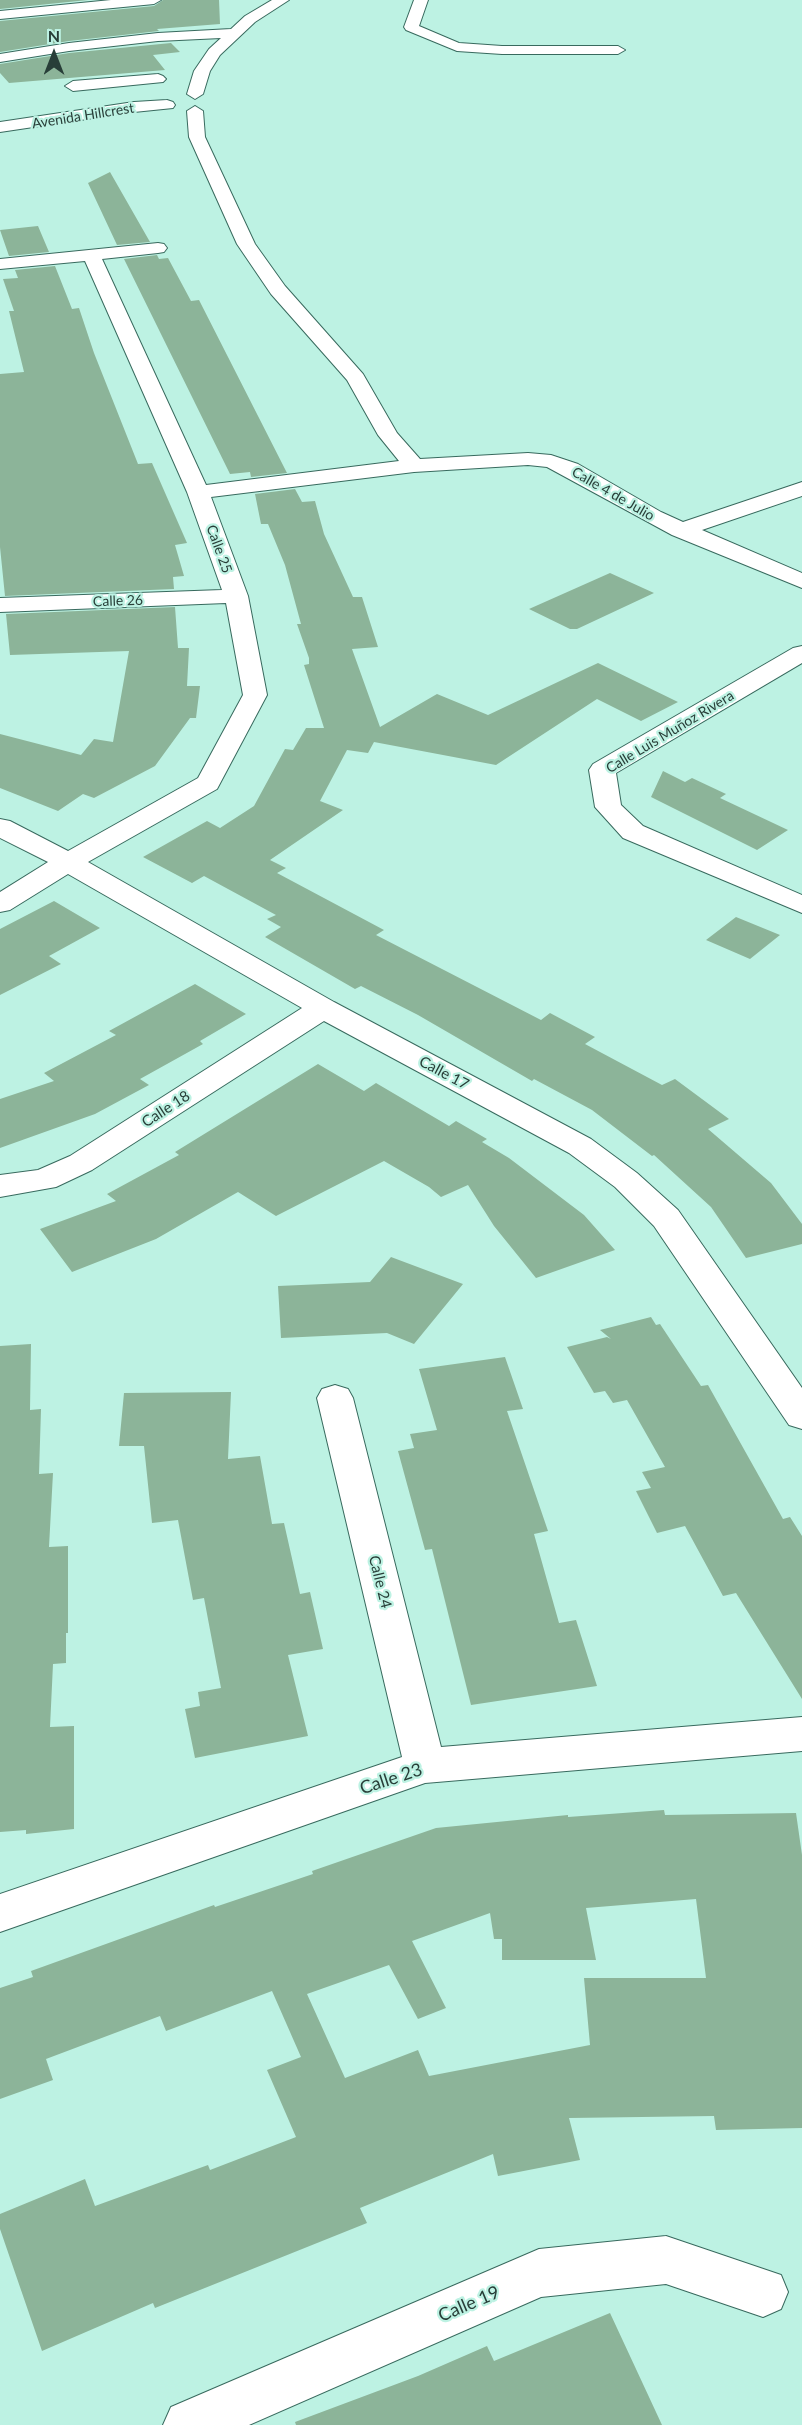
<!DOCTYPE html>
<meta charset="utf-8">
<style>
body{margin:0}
#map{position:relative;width:802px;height:2425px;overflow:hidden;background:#bdf2e3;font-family:Lato,sans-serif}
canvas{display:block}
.north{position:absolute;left:24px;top:24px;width:60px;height:60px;-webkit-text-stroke:4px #bdf2e3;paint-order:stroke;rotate:0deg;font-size:16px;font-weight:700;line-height:24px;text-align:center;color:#283e38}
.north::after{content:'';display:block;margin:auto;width:21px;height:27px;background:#283e38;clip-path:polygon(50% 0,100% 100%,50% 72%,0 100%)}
</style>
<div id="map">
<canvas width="802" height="2425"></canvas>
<div class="north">N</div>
</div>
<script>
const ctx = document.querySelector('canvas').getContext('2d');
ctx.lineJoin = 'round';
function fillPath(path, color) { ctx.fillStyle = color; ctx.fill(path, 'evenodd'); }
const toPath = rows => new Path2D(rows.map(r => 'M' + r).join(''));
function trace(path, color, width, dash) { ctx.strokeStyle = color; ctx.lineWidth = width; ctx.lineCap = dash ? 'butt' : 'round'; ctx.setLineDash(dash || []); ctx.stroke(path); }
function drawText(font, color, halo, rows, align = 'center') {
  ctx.font = font + ' Lato,sans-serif'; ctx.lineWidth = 4.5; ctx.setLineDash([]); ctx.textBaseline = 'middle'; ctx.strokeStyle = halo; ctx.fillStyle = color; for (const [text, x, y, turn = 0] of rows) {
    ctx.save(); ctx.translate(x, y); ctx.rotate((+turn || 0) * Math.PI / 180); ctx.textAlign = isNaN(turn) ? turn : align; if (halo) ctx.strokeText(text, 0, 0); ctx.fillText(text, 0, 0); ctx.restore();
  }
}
fillPath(toPath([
 [0,0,88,0,0,9],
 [163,0,219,0,220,24,157,29,159,31,69,41,0,52,0,21,154,6],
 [171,43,180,52,153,55,165,70,9,83,0,73,0,64,69,53],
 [110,172,150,242,117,245,88,183],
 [38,226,49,252,9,256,0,230],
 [157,255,159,259,168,258,191,301,199,300,287,473,251,477,250,472,230,474,124,259],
 [55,266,72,309,79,308,94,353,138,464,152,463,187,543,175,545,184,576,173,577,174,589,5,596,0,547,0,374,24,372,9,311,14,311,3,279,18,278,15,270],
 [295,489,302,502,315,501,324,534,353,597,362,597,378,647,352,649,380,727,437,694,488,715,598,663,678,702,641,721,597,699,496,765,374,742,368,753,347,750,320,801,343,810,270,860,286,868,277,873,384,930,376,935,541,1020,550,1013,595,1037,585,1044,662,1085,675,1079,729,1119,708,1129,771,1183,802,1224,802,1244,746,1258,711,1207,654,1155,652,1156,592,1110,534,1079,532,1081,418,1015,361,986,355,989,265,937,281,927,267,919,276,915,204,876,192,883,143,857,207,821,220,828,254,806,285,749,293,750,306,728,324,728,304,665,309,664,309,658,297,624,301,624,285,565,268,524,261,524,255,494],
 [610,573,654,593,577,629,570,629,529,609],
 [175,607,178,648,189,648,187,686,200,686,196,718,190,718,155,766,94,798,83,794,58,811,0,788,0,734,81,755,94,739,113,742,129,651,10,655,6,614],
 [663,771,685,782,692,778,726,794,720,798,788,830,757,850,651,797],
 [54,901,100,928,49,956,61,964,0,995,0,929],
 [736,917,780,935,750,959,706,940],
 [195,984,246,1014,200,1041,203,1044,140,1079,149,1085,95,1114,0,1148,0,1099,54,1081,44,1073,116,1035,109,1031],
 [318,1064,364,1091,376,1083,449,1126,456,1121,487,1139,482,1142,509,1158,584,1215,615,1250,536,1278,494,1226,468,1185,441,1197,429,1187,384,1161,276,1216,238,1192,156,1239,72,1272,40,1229,116,1201,107,1194,179,1155,175,1152],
 [391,1257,463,1284,414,1344,387,1333,281,1338,278,1286,370,1282],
 [651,1317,656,1325,660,1324,701,1386,708,1385,783,1519,790,1517,802,1536,802,1699,736,1593,723,1596,685,1526,657,1533,636,1491,651,1488,642,1472,665,1467,627,1400,613,1403,605,1391,594,1393,567,1347,607,1337,611,1339,600,1330],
 [31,1344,30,1410,41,1409,39,1474,53,1473,49,1547,68,1546,68,1633,66,1633,66,1663,53,1664,50,1727,74,1726,74,1829,26,1834,26,1830,0,1832,0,1346],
 [505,1357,523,1409,507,1411,548,1531,534,1534,559,1623,576,1620,597,1686,471,1705,432,1549,425,1550,398,1451,414,1448,410,1434,437,1430,419,1369],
 [231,1392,228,1459,260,1456,272,1524,284,1523,300,1594,310,1592,323,1649,288,1655,308,1736,195,1758,185,1709,200,1706,198,1692,221,1688,204,1598,193,1600,178,1520,152,1523,144,1446,119,1446,124,1393],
 [664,1810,665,1815,796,1813,802,1855,802,2128,716,2130,714,2116,569,2118,580,2160,498,2176,493,2154,360,2208,367,2223,155,2308,153,2303,42,2351,0,2229,0,2214,85,2179,95,2206,208,2165,210,2170,296,2137,267,2070,301,2057,272,1991,166,2031,160,2016,46,2059,53,2080,0,2099,0,1988,33,1977,31,1971,214,1905,215,1907,313,1874,312,1871,436,1828,568,1815,568,1817],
 [696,1899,706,1978,584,1978,590,2045,429,2076,418,2050,345,2078,307,1994,389,1965,418,2019,446,2008,412,1941,490,1913,494,1939,502,1939,502,1960,596,1960,586,1908],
 [610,2313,662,2425,296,2425,295,2422,418,2376,487,2346,494,2361]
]), '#8cb499');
const minor = toPath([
 [111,0,161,0,154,4,0,19,0,11,111,0],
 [272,0,289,0,255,22,220,55,210,71,203,94,195,99,187,94,194,71,209,49,221,38,158,41,69,51,0,62,0,54,69,43,158,33,231,29,245,16,272,0],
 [414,0,428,0,419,26,459,43,502,46,618,46,625,50,618,54,502,54,457,51,406,30,404,27,414,0],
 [158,74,163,76,166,79,163,82,73,91,65,86,73,81,158,74],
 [167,100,173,102,175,105,173,108,134,112,0,132,0,122,134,102,167,100],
 [195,106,203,111,205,137,255,244,285,286,363,374,397,433,420,459,528,453,551,455,578,464,661,512,683,522,802,482,802,496,702,530,802,573,802,588,672,535,547,467,528,465,414,472,211,497,248,596,267,695,217,789,88,862,334,1002,591,1139,637,1173,678,1210,802,1388,802,1429,789,1425,654,1226,615,1187,569,1153,324,1021,92,1170,56,1187,0,1197,0,1175,38,1170,70,1156,302,1008,68,874,10,910,0,912,0,892,48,862,0,838,0,819,10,821,68,851,198,778,243,695,226,603,0,612,0,598,222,590,187,492,85,261,0,269,0,259,158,243,164,244,167,248,164,252,158,253,102,259,206,485,399,461,378,435,347,380,271,294,237,244,189,137,187,111,195,106],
 [802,646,802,663,616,773,621,805,643,826,802,895,802,913,623,838,595,807,589,770,593,764,793,648,802,646],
 [335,1385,348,1389,353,1398,441,1747,802,1717,802,1751,425,1783,0,1932,0,1894,402,1757,317,1398,322,1389,335,1385],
 [666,2236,781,2275,788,2292,781,2309,763,2317,666,2284,541,2297,249,2425,163,2425,171,2407,539,2249,666,2236]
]);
trace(minor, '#386a5e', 2);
fillPath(minor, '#fff');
drawText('14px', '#283e38', '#bdf2e3', [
 ["Avenida Hillcrest",83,116,-9],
 ["Calle 4 de Julio",613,494,30],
 ["Calle 25",219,549,70],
 ["Calle 26",118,601,-2],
 ["Calle Luis Muñoz Rivera",670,732,-31]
]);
drawText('15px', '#283e38', '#bdf2e3', [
 ["Calle 17",444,1073,28],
 ["Calle 18",166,1109,-33],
 ["Calle 24",380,1582,76]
]);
drawText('18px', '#283e38', '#bdf2e3', [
 ["Calle 23",391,1779,-18],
 ["Calle 19",469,2304,-23]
]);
</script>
